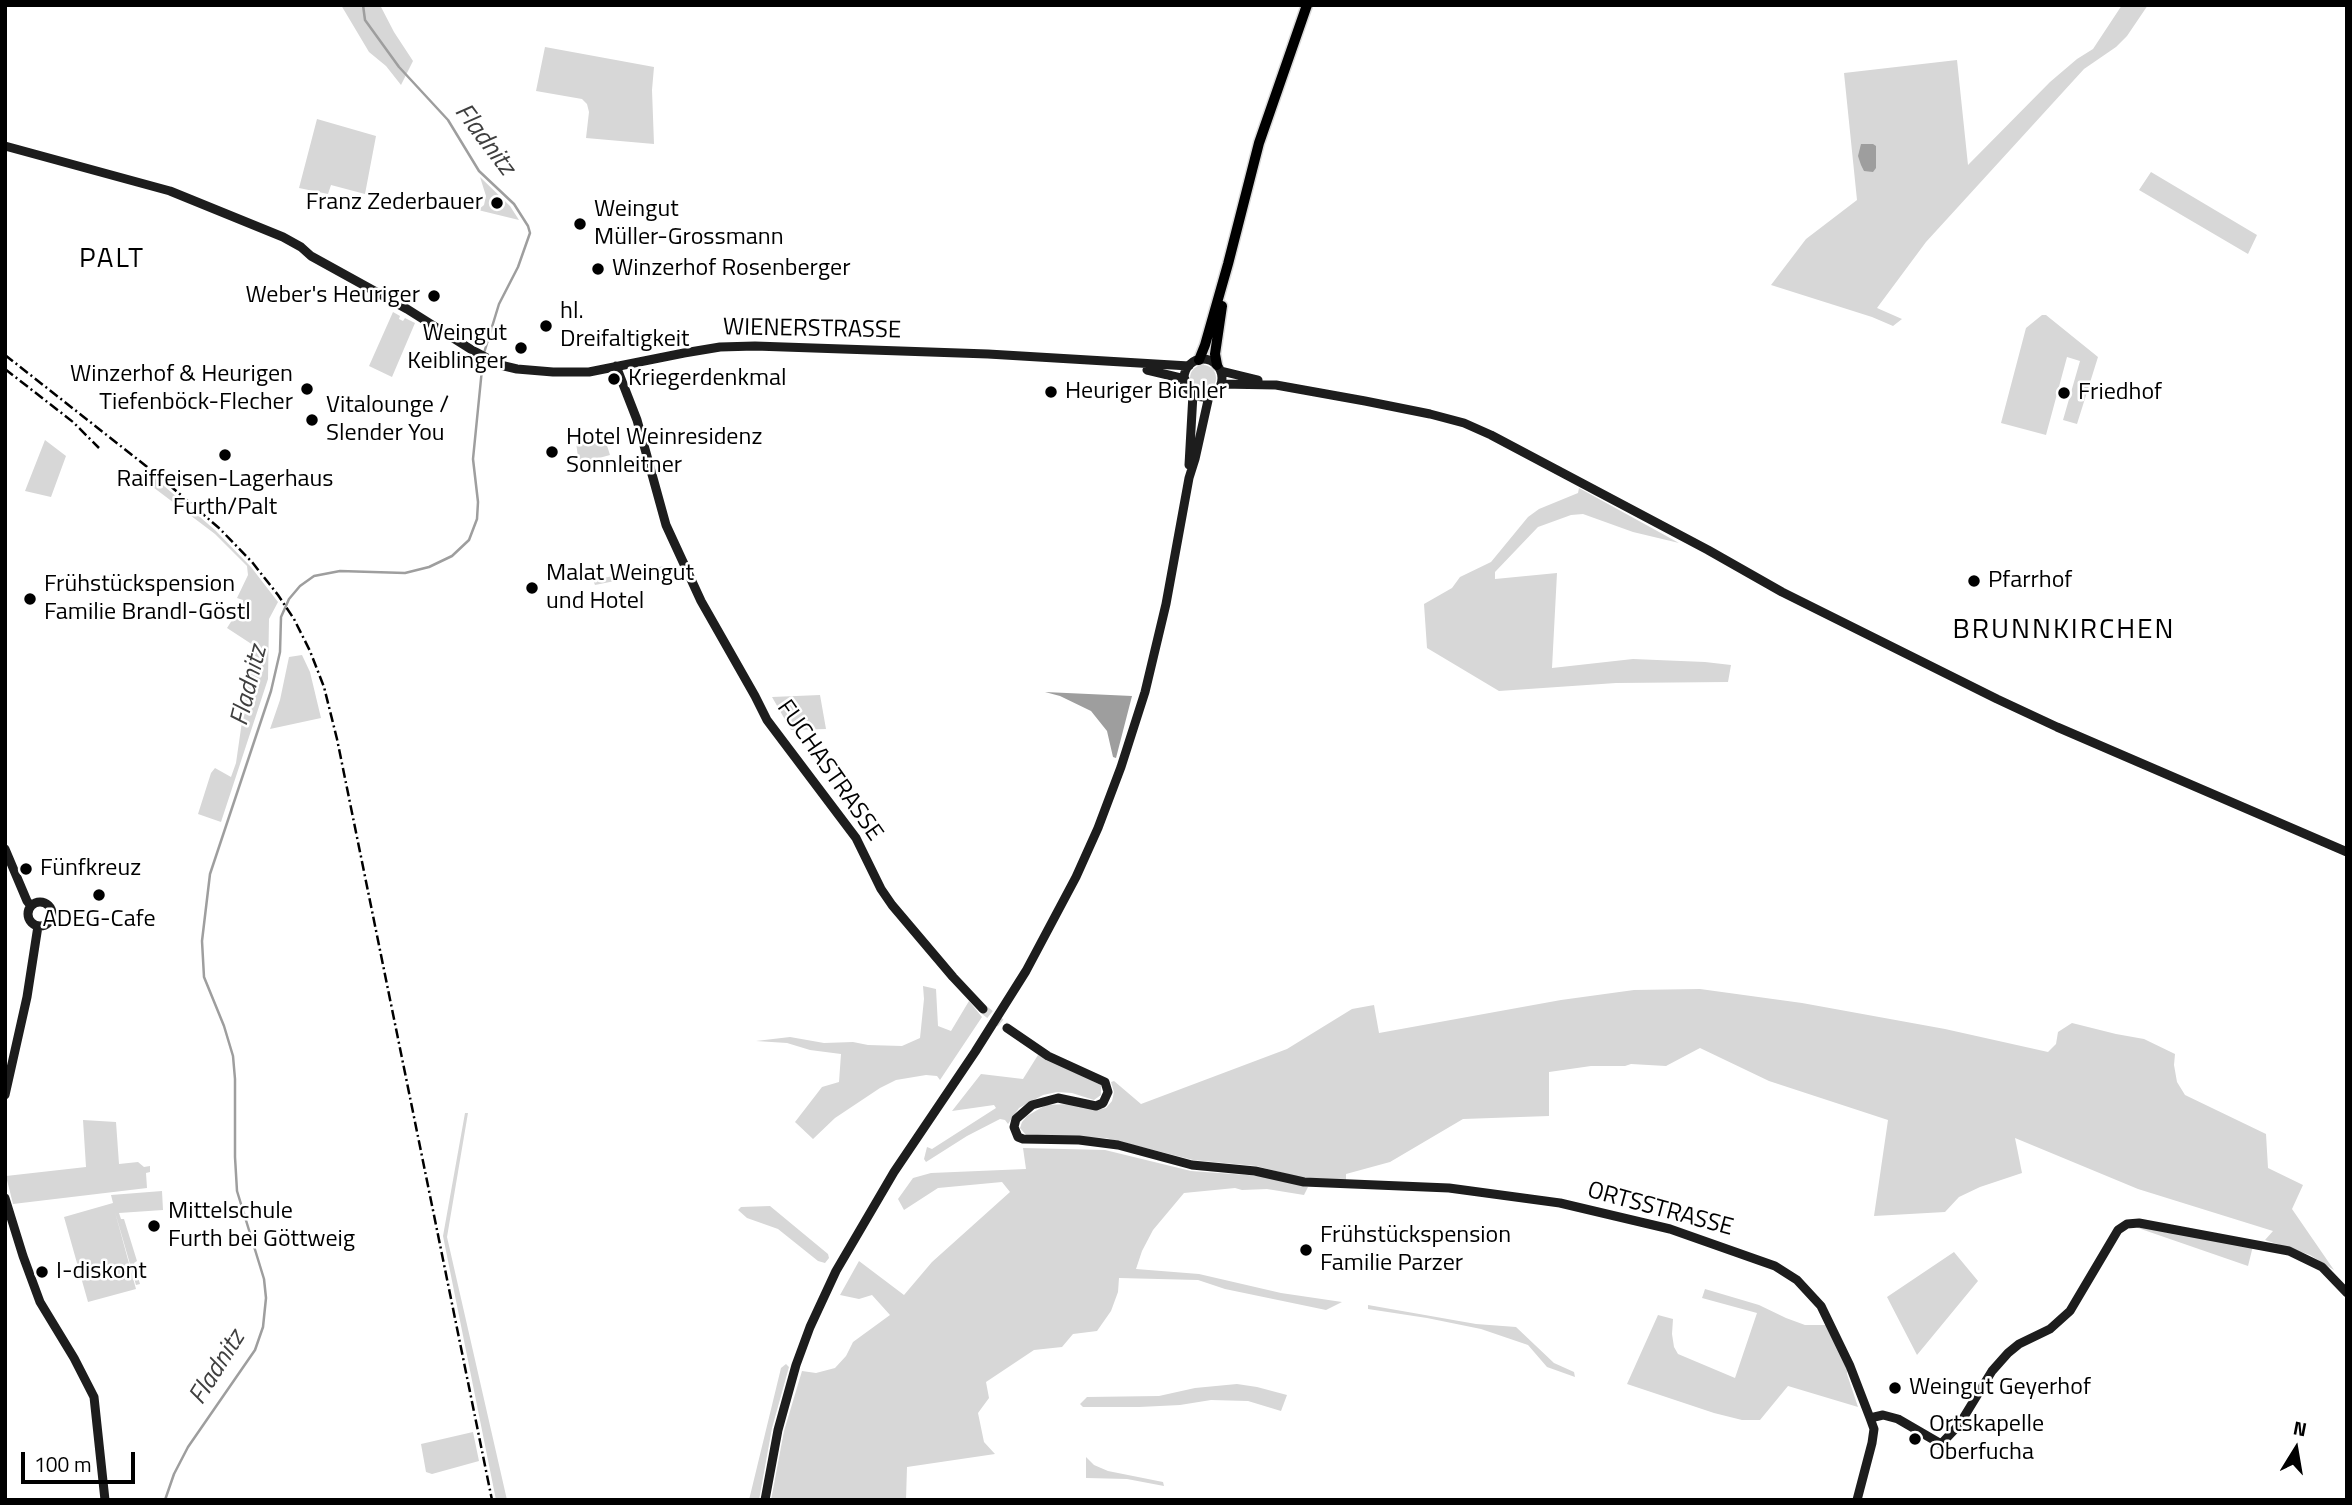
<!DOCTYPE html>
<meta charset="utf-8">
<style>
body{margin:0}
#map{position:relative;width:2352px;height:1505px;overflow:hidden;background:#fff;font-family:"Titillium Web",sans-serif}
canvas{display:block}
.frame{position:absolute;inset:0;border:7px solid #000;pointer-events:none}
.north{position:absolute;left:2261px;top:1414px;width:70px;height:70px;-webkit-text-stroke:5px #fff;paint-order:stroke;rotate:11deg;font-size:19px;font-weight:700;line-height:28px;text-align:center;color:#000}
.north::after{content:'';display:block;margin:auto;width:24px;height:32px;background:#000;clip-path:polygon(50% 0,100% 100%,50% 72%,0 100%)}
.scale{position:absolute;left:21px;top:1452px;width:114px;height:32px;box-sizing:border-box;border:4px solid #000;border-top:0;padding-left:9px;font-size:21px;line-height:24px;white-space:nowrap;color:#000;-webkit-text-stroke:5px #fff;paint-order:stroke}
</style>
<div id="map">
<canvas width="2352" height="1505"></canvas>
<div class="frame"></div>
<div class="north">N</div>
<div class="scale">100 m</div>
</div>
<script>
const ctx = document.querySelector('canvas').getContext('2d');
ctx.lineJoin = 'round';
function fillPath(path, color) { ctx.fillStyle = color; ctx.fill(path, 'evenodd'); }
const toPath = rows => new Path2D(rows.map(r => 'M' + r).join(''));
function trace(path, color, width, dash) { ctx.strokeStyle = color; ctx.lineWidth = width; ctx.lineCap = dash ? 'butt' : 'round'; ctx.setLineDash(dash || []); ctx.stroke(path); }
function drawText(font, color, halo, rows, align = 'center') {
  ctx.font = font + ' "Titillium Web",sans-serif'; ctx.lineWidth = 5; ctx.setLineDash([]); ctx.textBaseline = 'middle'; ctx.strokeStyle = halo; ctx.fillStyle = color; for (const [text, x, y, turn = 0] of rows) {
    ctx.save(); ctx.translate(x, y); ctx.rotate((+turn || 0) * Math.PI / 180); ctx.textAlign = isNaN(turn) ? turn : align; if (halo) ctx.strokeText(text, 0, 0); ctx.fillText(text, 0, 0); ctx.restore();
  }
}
fillPath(toPath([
 [341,5,380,5,394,32,413,61,401,85,386,66,369,52],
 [2122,5,2148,5,2127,36,2116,47,2084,69,1926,242,1877,308,1902,319,1893,326,1872,317,1771,285,1806,239,1857,200,1844,73,1957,60,1968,165,2050,82,2077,59,2093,49],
 [545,47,654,67,652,90,654,144,586,138,589,112,587,104,582,99,536,91],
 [317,119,376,136,365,194,331,185,328,194,299,188],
 [2151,172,2257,235,2248,254,2139,190],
 [480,177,510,206,519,220,478,210,484,205,486,196],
 [393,312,400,316,399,319,403,321,405,318,415,323,392,377,369,366],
 [2042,315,2046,315,2098,357,2077,424,2063,420,2080,361,2067,357,2046,435,2001,423,2026,328],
 '1190 378a13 13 0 1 1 26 0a13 13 0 1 1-26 0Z',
 [575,435,591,439,604,436,610,455,581,463,578,457],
 [45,440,66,456,51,497,25,491],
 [149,473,215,530,251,567,278,602,269,619,268,679,221,822,198,814,211,773,215,768,231,777,236,763,253,645,227,628,243,603,243,600,237,598,248,575,247,566,215,534,145,481],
 [1579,488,1679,543,1633,532,1583,514,1571,515,1538,527,1495,572,1495,579,1557,573,1552,668,1633,659,1705,662,1731,665,1728,682,1616,683,1499,691,1427,648,1424,604,1452,588,1460,577,1491,562,1528,517,1539,509,1578,493],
 [664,566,665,569,659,572,595,585,593,580],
 [302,655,310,672,321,718,270,729,280,700,289,657],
 [820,695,826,729,791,730,772,697],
 [923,986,936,989,938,1026,951,1031,969,1001,982,1017,940,1080,937,1076,926,1075,896,1080,880,1088,835,1118,813,1139,795,1122,822,1087,839,1082,841,1054,810,1050,787,1043,756,1041,790,1037,824,1043,853,1042,868,1045,902,1046,920,1038,924,999],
 [1700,989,1802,1003,1945,1029,2048,1052,2056,1044,2058,1032,2072,1023,2116,1034,2144,1039,2175,1054,2174,1065,2177,1082,2185,1095,2266,1134,2268,1168,2303,1185,2292,1209,2334,1270,2310,1255,2265,1240,2273,1231,2138,1189,2015,1138,2022,1173,1980,1187,1959,1197,1945,1212,1874,1216,1888,1120,1769,1081,1700,1048,1666,1066,1631,1064,1625,1066,1591,1066,1549,1072,1549,1116,1463,1119,1390,1162,1346,1174,1346,1180,1303,1178,1256,1166,1193,1160,1106,1138,1026,1135,1020,1128,1022,1122,1027,1116,1046,1105,1069,1104,1096,1110,1106,1108,1112,1101,1114,1092,1111,1082,1114,1081,1141,1104,1287,1049,1352,1009,1374,1005,1379,1033,1561,1000,1634,990],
 [1038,1055,1101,1085,1101,1095,1094,1100,1072,1093,1057,1092,1043,1095,1019,1108,1008,1124,1005,1120,1000,1119,967,1136,926,1162,924,1159,927,1147,932,1149,996,1108,994,1105,952,1111,981,1074,1023,1079],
 [465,1113,468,1113,447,1237,507,1500,496,1500,443,1236],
 [83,1120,116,1122,119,1164,138,1162,144,1167,150,1166,150,1172,146,1173,147,1188,13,1204,6,1176,86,1167],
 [1023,1148,1105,1150,1191,1171,1261,1176,1308,1187,1304,1195,1267,1189,1242,1190,1235,1188,1184,1193,1153,1230,1142,1251,1136,1269,1199,1274,1281,1293,1342,1302,1326,1310,1225,1289,1198,1280,1119,1278,1118,1292,1111,1311,1097,1331,1073,1334,1062,1347,1034,1350,986,1382,989,1398,978,1413,984,1442,995,1454,907,1467,906,1500,771,1500,784,1431,802,1371,816,1373,835,1368,846,1356,853,1342,890,1315,872,1295,859,1299,840,1295,859,1261,904,1295,932,1262,1010,1192,1002,1182,938,1188,904,1210,898,1199,913,1178,931,1173,1026,1169],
 [162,1191,163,1210,119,1213,121,1219,124,1219,137,1261,134,1263,140,1284,136,1285,115,1212,136,1289,88,1302,64,1217,113,1203,111,1195],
 [770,1206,828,1254,829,1258,825,1263,818,1261,778,1229,747,1218,738,1210,741,1207],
 [2138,1228,2148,1228,2253,1246,2248,1266],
 [1954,1252,1978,1281,1917,1355,1887,1297],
 [1705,1289,1759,1305,1786,1318,1805,1325,1828,1325,1847,1367,1847,1374,1858,1407,1788,1386,1760,1420,1742,1420,1714,1413,1627,1384,1658,1315,1673,1319,1672,1334,1674,1347,1678,1354,1735,1378,1757,1313,1702,1298],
 [1368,1305,1476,1324,1516,1327,1554,1363,1574,1372,1575,1377,1547,1367,1528,1345,1481,1329,1427,1318,1368,1309],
 [786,1364,789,1367,772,1428,759,1500,749,1500,781,1368],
 [1237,1384,1257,1387,1287,1395,1281,1411,1248,1401,1211,1400,1180,1405,1139,1407,1083,1407,1080,1404,1087,1397,1159,1396,1195,1388],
 [473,1432,479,1461,432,1474,426,1472,421,1444],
 [1086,1457,1094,1465,1108,1471,1163,1482,1164,1486,1127,1479,1086,1478]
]), '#d7d7d7');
fillPath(toPath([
 [1861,144,1873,144,1876,146,1876,168,1873,172,1864,171,1861,165,1858,156],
 [1045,692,1132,696,1116,758,1113,757,1107,731,1091,711,1060,696]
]), '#9e9e9e');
trace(toPath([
 [363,5,365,20,399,67,448,120,479,171,514,204,528,226,530,233,518,267,499,304,484,353],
 [165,1500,174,1474,188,1447,255,1350,263,1327,266,1298,264,1279,237,1191,235,1157,235,1079,233,1056,224,1026,204,977,202,941,210,874,271,691,280,652,281,617,289,599,300,586,314,576,340,571,405,573,429,567,452,556,469,540,477,519,478,502,473,459,483,359]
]), '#9e9e9e', 2.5);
trace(toPath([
 [983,1009,1007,1028]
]), '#d9d9d9', 9, [9, 4.5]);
const primary = toPath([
 [1199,360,1205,345,1228,264,1259,143,1307,5],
 [1217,365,1215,354,1222,306]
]);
trace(primary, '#dbdbdb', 13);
trace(toPath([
 [5,146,170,191,283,237,301,247,311,256,407,309,472,350,500,365,517,369,553,372,589,372,684,353,720,347,755,346,988,354,1189,366],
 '1184 378a19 19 0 1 1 38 0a19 19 0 1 1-38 0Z',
 [616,366,637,420,666,525,701,601,755,696,767,720,856,838,881,889,892,905,953,977,983,1009],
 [1147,370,1185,379],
 [1221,371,1258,380],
 [1221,384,1276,385,1365,401,1430,414,1464,423,1491,435,1708,550,1782,592,1997,699,2057,727,2347,852],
 [1189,465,1193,394],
 [5,849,27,901,31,906],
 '28 914a12 12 0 1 1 24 0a12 12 0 1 1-24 0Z',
 [1007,1028,1048,1056,1105,1082,1108,1092,1103,1103,1096,1106,1058,1098,1032,1105,1016,1119,1014,1127,1018,1137,1023,1139,1079,1140,1118,1145,1192,1165,1255,1171,1304,1182,1449,1188,1560,1203,1670,1229,1775,1266,1797,1280,1821,1306,1850,1366,1870,1418,1874,1429,1872,1443,1857,1500],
 [5,1095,27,997,38,926],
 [5,1198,23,1256,40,1302,74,1358,94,1397,105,1500],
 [1870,1418,1883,1415,1898,1419,1941,1444,1959,1425,1992,1371,2008,1353,2019,1344,2050,1329,2070,1311,2118,1230,2127,1224,2139,1223,2289,1251,2322,1267,2347,1293],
 [765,1500,778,1430,796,1365,810,1327,836,1271,894,1172,975,1052,1026,971,1076,877,1098,828,1121,767,1145,692,1166,604,1189,478,1195,459,1209,396]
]), '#1d1d1d', 9);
trace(primary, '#000', 10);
trace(toPath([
 [5,355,160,477,219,528,252,562,278,595,294,619,310,651,324,687,337,739,492,1500],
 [5,369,73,422,99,448]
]), '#000', 2.5, [10, 3.5, 2, 3.5]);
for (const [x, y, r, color] of [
 [497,203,7,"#000"],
 [580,224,7,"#000"],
 [598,269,7,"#000"],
 [434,296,7,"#000"],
 [546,326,7,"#000"],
 [521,348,7,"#000"],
 [614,379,7,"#000"],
 [307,389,7,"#000"],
 [1051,392,7,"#000"],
 [2064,393,7,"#000"],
 [312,420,7,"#000"],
 [552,452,7,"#000"],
 [225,455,7,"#000"],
 [1974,581,7,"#000"],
 [532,588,7,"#000"],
 [30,599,7,"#000"],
 [26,869,7,"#000"],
 [99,895,7,"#000"],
 [154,1226,7,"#000"],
 [1306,1250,7,"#000"],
 [42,1272,7,"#000"],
 [1895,1388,7,"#000"],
 [1915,1439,7,"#000"]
]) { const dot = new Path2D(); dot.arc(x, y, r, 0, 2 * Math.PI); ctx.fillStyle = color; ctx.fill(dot); trace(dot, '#fff', 2.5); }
drawText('24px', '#000', '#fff', [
 ["Franz Zederbauer",483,203,"right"],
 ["Weingut",594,210],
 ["Müller-Grossmann",594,238],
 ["Winzerhof Rosenberger",612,269],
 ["Weber's Heuriger",420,296,"right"],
 ["hl.",560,312],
 ["Dreifaltigkeit",560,340],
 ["Weingut",507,334,"right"],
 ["Keiblinger",507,362,"right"],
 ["Winzerhof & Heurigen",293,375,"right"],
 ["Tiefenböck-Flecher",293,403,"right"],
 ["Kriegerdenkmal",628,379],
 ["Heuriger Bichler",1065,392],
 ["Friedhof",2078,393],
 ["Vitalounge /",326,406],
 ["Slender You",326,434],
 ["Hotel Weinresidenz",566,438],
 ["Sonnleitner",566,466],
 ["Raiffeisen-Lagerhaus",225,480,"center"],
 ["Furth/Palt",225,508,"center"],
 ["Malat Weingut",546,574],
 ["und Hotel",546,602],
 ["Pfarrhof",1988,581],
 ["Frühstückspension",44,585],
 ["Familie Brandl-Göstl",44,613],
 ["Fünfkreuz",40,869],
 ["ADEG-Cafe",99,920,"center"],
 ["Mittelschule",168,1212],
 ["Furth bei Göttweig",168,1240],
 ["Frühstückspension",1320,1236],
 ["Familie Parzer",1320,1264],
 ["I-diskont",56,1272],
 ["Weingut Geyerhof",1909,1388],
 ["Ortskapelle",1929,1425],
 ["Oberfucha",1929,1453]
], 'left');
drawText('24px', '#000', '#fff', [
 ["WIENERSTRASSE",812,330,1],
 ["FUCHASTRASSE",829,771,55],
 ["ORTSSTRASSE",1660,1210,15]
]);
drawText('italic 26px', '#3f3f3f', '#fff', [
 ["Fladnitz",484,140,53],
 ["Fladnitz",250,686,-76],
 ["Fladnitz",218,1368,-58]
]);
ctx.letterSpacing = '2px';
drawText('28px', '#000', '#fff', [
 ["PALT",112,260],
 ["BRUNNKIRCHEN",2064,631]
]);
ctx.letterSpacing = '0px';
</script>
